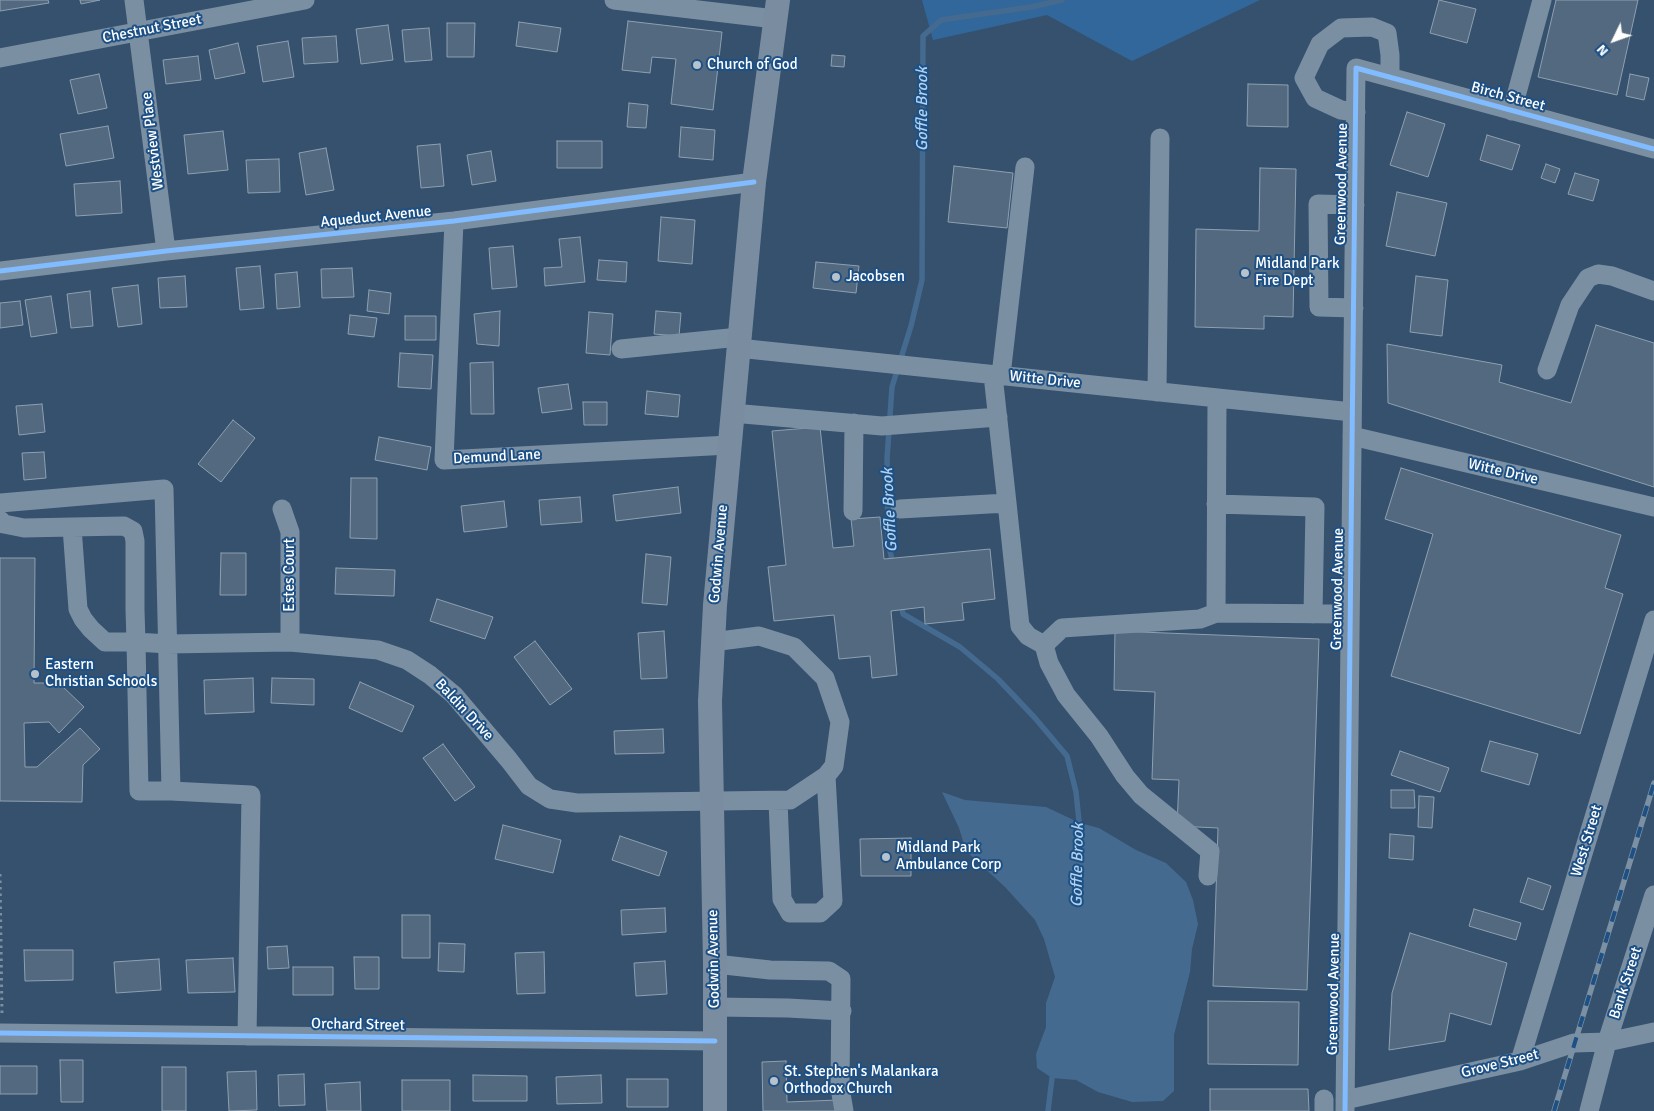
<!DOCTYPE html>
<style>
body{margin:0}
#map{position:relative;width:1654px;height:1111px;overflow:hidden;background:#35516d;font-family:Signika,sans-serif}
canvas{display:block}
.north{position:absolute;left:1589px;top:15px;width:50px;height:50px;-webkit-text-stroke:4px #1d5085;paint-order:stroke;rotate:228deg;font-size:14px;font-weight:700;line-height:20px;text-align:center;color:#fff}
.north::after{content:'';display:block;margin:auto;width:18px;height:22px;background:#fff;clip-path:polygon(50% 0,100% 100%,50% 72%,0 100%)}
</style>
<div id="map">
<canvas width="1654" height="1111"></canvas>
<div class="north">N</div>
</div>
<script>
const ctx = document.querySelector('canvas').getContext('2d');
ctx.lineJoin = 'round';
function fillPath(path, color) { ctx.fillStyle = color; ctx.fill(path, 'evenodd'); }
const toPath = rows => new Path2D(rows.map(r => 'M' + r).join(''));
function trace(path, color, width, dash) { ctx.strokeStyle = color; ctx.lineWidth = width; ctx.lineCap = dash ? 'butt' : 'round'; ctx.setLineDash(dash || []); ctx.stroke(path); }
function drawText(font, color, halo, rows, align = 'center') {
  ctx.font = font + ' Signika,sans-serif'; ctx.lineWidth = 4; ctx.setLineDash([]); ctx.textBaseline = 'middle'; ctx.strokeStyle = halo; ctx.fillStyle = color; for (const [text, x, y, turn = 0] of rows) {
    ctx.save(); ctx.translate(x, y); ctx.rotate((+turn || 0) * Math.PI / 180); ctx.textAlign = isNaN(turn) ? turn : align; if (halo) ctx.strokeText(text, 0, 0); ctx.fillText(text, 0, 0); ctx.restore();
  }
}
fillPath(toPath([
 [922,0,1260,0,1132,61,1047,15,933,40]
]), '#32679b');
fillPath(toPath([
 [942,792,965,800,1046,807,1080,823,1099,828,1136,850,1166,863,1186,882,1193,900,1198,924,1192,949,1190,972,1174,1035,1174,1091,1163,1101,1132,1102,1098,1092,1076,1080,1052,1078,1037,1068,1036,1054,1046,1027,1046,1003,1055,977,1044,939,1035,920,1005,887,966,851,959,828]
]), '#456a8f');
trace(toPath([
 [893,565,888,541,887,459,892,387,911,326,922,280,923,36,941,20,1031,7,1062,0],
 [901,604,903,614,960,647,998,679,1035,718,1067,756,1076,792,1080,831],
 [1048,1111,1052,1078,1055,1071]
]), '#456a8f', 5.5);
const building = toPath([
 [0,0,48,0,49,3,0,11,0,0],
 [80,0,100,0,81,4,80,0],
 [1439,0,1476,9,1467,43,1430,33,1439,0],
 [1556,0,1638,0,1617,95,1538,77,1556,0],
 [628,21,722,32,713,110,671,104,676,59,652,57,650,73,622,70,628,21],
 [519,22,561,28,557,52,516,46,519,22],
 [447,23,475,23,474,57,447,57,447,23],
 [388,25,393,60,361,64,356,29,388,25],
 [429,28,432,60,405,62,402,30,429,28],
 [336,36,338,62,304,64,302,38,336,36],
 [288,41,294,77,263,82,257,46,288,41],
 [238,43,245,73,215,79,209,50,238,43],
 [832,55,845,56,844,67,831,66,832,55],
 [198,56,201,80,166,84,163,60,198,56],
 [99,74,107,108,78,114,70,80,99,74],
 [1630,74,1649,78,1644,100,1626,96,1630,74],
 [1248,84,1288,85,1288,127,1247,126,1248,84],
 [629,103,648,105,646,128,627,127,629,103],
 [1407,112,1445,124,1428,177,1390,165,1407,112],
 [108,126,114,158,66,166,60,134,108,126],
 [681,127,715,130,713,160,679,157,681,127],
 [223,131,228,170,188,174,184,135,223,131],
 [1487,135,1520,145,1512,170,1480,160,1487,135],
 [557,141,602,141,602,168,557,168,557,141],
 [440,144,444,186,421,188,417,146,440,144],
 [326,148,334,190,306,195,299,153,326,148],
 [491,151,496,181,472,185,467,155,491,151],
 [279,159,280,192,248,193,246,160,279,159],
 [1546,164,1560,169,1555,183,1541,178,1546,164],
 [954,166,1013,173,1007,228,948,222,954,166],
 [1260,168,1296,169,1293,317,1264,316,1264,329,1195,327,1196,229,1259,231,1260,168],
 [1575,173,1599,180,1593,201,1568,194,1575,173],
 [120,181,122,213,76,216,74,184,120,181],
 [1397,192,1447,203,1435,256,1386,246,1397,192],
 [661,217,695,220,692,264,658,261,661,217],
 [580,237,585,282,545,286,544,268,562,267,559,239,580,237],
 [513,246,517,287,492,289,489,248,513,246],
 [599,260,627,262,626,282,597,280,599,260],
 [816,262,859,266,856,293,813,288,816,262],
 [260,266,264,308,240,310,236,268,260,266],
 [352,268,354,297,322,298,321,269,352,268],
 [297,272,300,307,277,309,275,274,297,272],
 [185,276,187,307,160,308,158,278,185,276],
 [1416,276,1448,280,1442,336,1410,332,1416,276],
 [138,285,142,324,118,327,112,288,138,285],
 [369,290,391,293,389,314,367,311,369,290],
 [90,291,93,326,71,328,67,294,90,291],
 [51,296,57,333,31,337,25,300,51,296],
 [20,301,23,325,0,328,0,303,20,301],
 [500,311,499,346,477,344,474,314,500,311],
 [656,311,681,313,679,336,654,334,656,311],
 [589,312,613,314,610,355,586,353,589,312],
 [350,315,377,318,374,337,348,334,350,315],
 [405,316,436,316,436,340,405,340,405,316],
 [1596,325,1654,343,1654,487,1388,403,1387,344,1502,365,1499,382,1571,403,1596,325],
 [400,353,433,355,431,389,398,387,400,353],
 [493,362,494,414,471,414,470,363,493,362],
 [568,384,572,409,542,413,538,388,568,384],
 [647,391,680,395,678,417,645,414,647,391],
 [583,402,607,402,607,425,584,425,583,402],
 [42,404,45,432,19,435,16,406,42,404],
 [233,420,255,438,221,482,198,464,233,420],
 [820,427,833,548,854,546,851,519,880,517,884,559,990,549,995,599,962,603,964,620,925,624,924,607,891,611,897,675,872,678,870,656,839,659,834,615,774,621,768,567,786,565,772,431,820,427],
 [379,437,431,447,427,470,375,460,379,437],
 [44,452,46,478,24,480,22,453,44,452],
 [1401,468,1621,535,1605,588,1623,594,1580,734,1391,676,1433,534,1385,519,1401,468],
 [351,478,377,478,377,539,350,538,351,478],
 [678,487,681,513,616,521,613,495,678,487],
 [580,497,582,522,541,525,539,500,580,497],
 [504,501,507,527,464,532,461,506,504,501],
 [221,553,246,553,246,595,220,595,221,553],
 [646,554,671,557,667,605,642,603,646,554],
 [0,558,35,558,34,683,59,683,84,707,59,733,49,722,24,723,25,767,37,767,80,728,100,749,83,765,82,802,0,801,0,558],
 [336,568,395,570,394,596,335,594,336,568],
 [437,599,493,617,485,639,430,621,437,599],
 [664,631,667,678,641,679,638,633,664,631],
 [1115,631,1319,639,1307,990,1213,986,1218,828,1177,826,1179,780,1152,779,1155,692,1114,690,1115,631],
 [535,641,572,689,550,705,514,657,535,641],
 [253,678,254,712,205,714,204,680,253,678],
 [272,678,314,679,314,705,271,703,272,678],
 [360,682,414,706,402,732,349,708,360,682],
 [663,729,664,753,615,754,614,731,663,729],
 [1490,741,1538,754,1529,785,1481,771,1490,741],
 [443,744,475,787,455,801,423,758,443,744],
 [1400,751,1449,768,1440,792,1391,775,1400,751],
 [1391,790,1414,790,1415,808,1391,808,1391,790],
 [1419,796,1434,797,1432,828,1418,827,1419,796],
 [503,825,561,840,553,873,495,859,503,825],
 [1390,834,1414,836,1413,860,1389,858,1390,834],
 [620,836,667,852,659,876,612,860,620,836],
 [911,838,911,876,861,876,860,839,911,838],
 [1528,878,1551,886,1543,910,1520,902,1528,878],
 [665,908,666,932,622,935,621,910,665,908],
 [1474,909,1521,923,1516,940,1469,926,1474,909],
 [402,915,430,915,430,958,402,958,402,915],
 [1410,933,1507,963,1491,1025,1450,1013,1445,1041,1389,1050,1392,993,1410,933],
 [439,943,465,944,464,972,438,971,439,943],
 [287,946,289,968,268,969,267,947,287,946],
 [24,950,73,950,73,980,25,981,24,950],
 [544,952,545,993,517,994,515,953,544,952],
 [354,957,379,957,379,989,355,989,354,957],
 [233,958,235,992,188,993,186,960,233,958],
 [159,959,161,990,116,993,114,962,159,959],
 [665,961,667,994,636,996,634,963,665,961],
 [293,967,333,967,333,995,293,995,293,967],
 [1208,1001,1299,1002,1298,1065,1208,1064,1208,1001],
 [60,1060,83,1060,83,1102,61,1102,60,1060],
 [786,1061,787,1102,838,1100,838,1111,763,1111,762,1062,786,1061],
 [0,1066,37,1066,37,1094,0,1094,0,1066],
 [162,1067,186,1067,186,1111,162,1111,162,1067],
 [256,1071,257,1110,229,1111,227,1072,256,1071],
 [304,1074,305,1105,279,1106,278,1075,304,1074],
 [473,1075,527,1076,527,1101,473,1101,473,1075],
 [601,1075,602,1103,557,1104,556,1077,601,1075],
 [627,1079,668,1079,668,1107,627,1107,627,1079],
 [402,1080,450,1080,450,1111,402,1111,402,1080],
 [360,1082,361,1111,327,1111,325,1084,360,1082],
 [1210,1089,1308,1089,1309,1111,1210,1111,1210,1089]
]);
fillPath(building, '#53697f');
trace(building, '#8fa0b1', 1);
trace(toPath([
 [0,874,2,1016]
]), '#7b8fa3', 3, [2.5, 4]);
trace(toPath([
 [134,0,166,251],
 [614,0,775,19],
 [0,58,305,0],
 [1512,111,1542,0],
 [1356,112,1341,110,1315,98,1304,78,1320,44,1341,28,1372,27,1387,33,1390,55,1390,77],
 [454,221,444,460,729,445],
 [0,271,166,251,454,221,754,182],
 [1354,308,1319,307,1318,204,1355,205],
 [738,348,1352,412],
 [621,349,739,337],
 [1547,370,1570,305,1588,278,1598,274,1612,276,1654,291],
 [1001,375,1025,167],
 [1157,392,1160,138],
 [732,413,882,426,998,417],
 [1352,436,1654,507],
 [0,503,164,489,171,791,251,795,247,1036],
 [1007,503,1020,626,1028,636,1044,645],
 [1216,504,1315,507,1313,614],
 [282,509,290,532,290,642],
 [900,509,1007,503,993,375],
 [853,511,854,423],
 [0,520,4,524,24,528,72,527],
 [1216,613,1217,398],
 [171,791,139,791,136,642,135,610,135,541,133,531,124,526,72,527,78,609,83,619,91,629,105,642,136,642,168,644,290,642,378,650,407,660,430,675,454,695,509,760,529,786,550,799,577,803,790,800,826,776,834,766,840,722,825,678,794,647,759,636,712,642],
 [778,801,782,899,790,913,820,913,833,901,826,776],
 [1208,876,1210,851,1141,795,1125,776,1099,736,1066,695,1049,663,1044,645,1062,628,1200,619,1216,613,1350,614],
 [715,964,770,970,829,971,841,979,840,1088,844,1111],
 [715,1007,788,1008,842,1011],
 [0,1033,715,1041],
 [1520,1061,1654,620],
 [1345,1100,1520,1061,1574,1043,1607,1042,1654,1032],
 [1324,1111,1324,1099],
 [1345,1111,1356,68,1654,149],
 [1589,1111,1607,1042,1654,895]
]), '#7b8fa3', 19);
trace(toPath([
 [715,1111,715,964,710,701,715,605,754,182,778,0]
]), '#7a8da0', 24);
const rail = toPath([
 [1554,1111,1654,783]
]);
trace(rail, '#7c90a3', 5.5);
trace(rail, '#1d5085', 4, [11]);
trace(toPath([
 [0,271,166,251,454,221,754,182],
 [0,1033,715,1041],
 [1345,1111,1356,68,1654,149]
]), '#80bcff', 5);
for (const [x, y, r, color] of [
 [697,65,5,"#b8c2cc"],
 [1245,273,5,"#b8c2cc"],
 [836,277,5,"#b8c2cc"],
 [35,674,5,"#b8c2cc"],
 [886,857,5,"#b8c2cc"],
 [774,1081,5,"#b8c2cc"]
]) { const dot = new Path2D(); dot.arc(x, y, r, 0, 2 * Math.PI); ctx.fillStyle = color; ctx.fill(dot); trace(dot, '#1d5085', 2); }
drawText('15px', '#fff', '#1d5085', [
 ["Chestnut Street",152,29,-11],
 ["Birch Street",1508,97,15],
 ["Westview Place",153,141,-97],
 ["Greenwood Avenue",1342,184,-89],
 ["Aqueduct Avenue",376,217,-6],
 ["Witte Drive",1045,380,6],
 ["Demund Lane",497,457,-3],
 ["Witte Drive",1503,472,13],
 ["Godwin Avenue",719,554,-85],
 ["Estes Court",290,575,-90],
 ["Greenwood Avenue",1338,589,-89],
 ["Baldin Drive",464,710,47],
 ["West Street",1587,841,-73],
 ["Godwin Avenue",714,959,-91],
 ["Bank Street",1626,983,-72],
 ["Greenwood Avenue",1334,994,-89],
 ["Orchard Street",358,1025,1],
 ["Grove Street",1500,1064,-14]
]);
drawText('15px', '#fff', '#1d5085', [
 ["Church of God",707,65],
 ["Midland Park",1255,264],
 ["Fire Dept",1255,281],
 ["Jacobsen",846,277],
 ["Eastern",45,665],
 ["Christian Schools",45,682],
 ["Midland Park",896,848],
 ["Ambulance Corp",896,865],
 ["St. Stephen's Malankara",784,1072],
 ["Orthodox Church",784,1089]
], 'left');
drawText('italic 16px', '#b0d2f2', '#1d5085', [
 ["Goffle Brook",923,109,-90],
 ["Goffle Brook",890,510,-93],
 ["Goffle Brook",1078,865,-89]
]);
</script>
